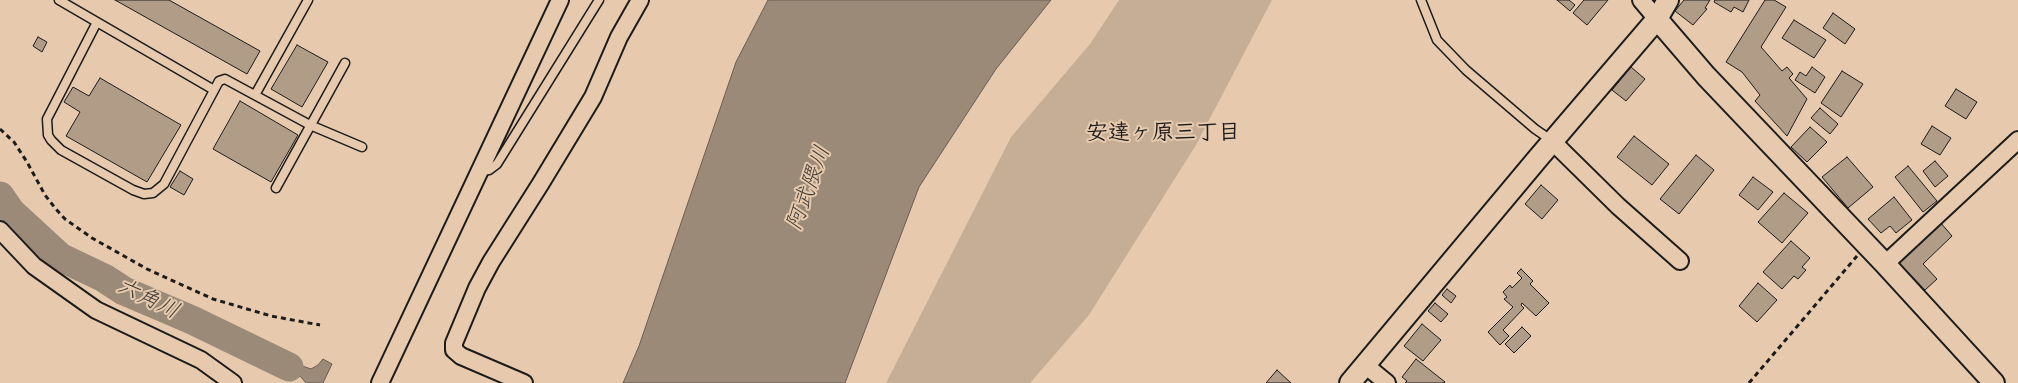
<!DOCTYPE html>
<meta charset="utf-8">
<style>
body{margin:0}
canvas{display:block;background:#e7caae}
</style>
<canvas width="2018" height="383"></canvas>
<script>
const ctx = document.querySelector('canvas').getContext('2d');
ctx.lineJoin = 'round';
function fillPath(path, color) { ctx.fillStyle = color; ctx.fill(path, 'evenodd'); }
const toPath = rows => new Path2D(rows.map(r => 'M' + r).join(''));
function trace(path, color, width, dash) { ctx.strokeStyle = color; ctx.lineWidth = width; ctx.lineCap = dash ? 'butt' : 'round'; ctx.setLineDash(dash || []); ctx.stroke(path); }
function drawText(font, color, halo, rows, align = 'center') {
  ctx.font = font + ' "Indie Flower","Klee One",sans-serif'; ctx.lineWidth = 4; ctx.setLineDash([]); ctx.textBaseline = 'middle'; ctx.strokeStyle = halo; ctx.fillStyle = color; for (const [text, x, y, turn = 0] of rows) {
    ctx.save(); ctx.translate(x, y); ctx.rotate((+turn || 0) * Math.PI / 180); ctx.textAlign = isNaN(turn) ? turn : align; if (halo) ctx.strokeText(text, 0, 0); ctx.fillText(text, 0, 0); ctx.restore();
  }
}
fillPath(toPath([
 [1119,0,1272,0,1196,145,1089,315,1030,383,886,383,1011,137,1090,44]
]), '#c6ae96');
const water = toPath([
 [768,0,1051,0,996,69,919,187,845,383,623,383,639,346,736,62,768,0],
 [251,348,311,369,318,365,323,359,332,364,323,383,306,383,301,377,251,348]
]);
fillPath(water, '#9c8a78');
trace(water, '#695e53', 1);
trace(toPath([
 [0,196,11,212,60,257,104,278,124,291,192,320,289,367]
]), '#9c8a78', 29);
const building = toPath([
 [115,0,169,0,260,51,247,74,115,0],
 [1557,0,1569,0,1575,5,1570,11,1557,0],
 [1584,0,1608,0,1587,25,1573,13,1584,0],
 [1684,0,1710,0,1705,8,1707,9,1693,25,1675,11,1684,0],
 [1715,0,1749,0,1743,12,1734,7,1731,12,1714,2,1715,0],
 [1765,0,1774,0,1786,7,1761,47,1782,71,1787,67,1793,74,1789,78,1807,99,1787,136,1755,101,1760,95,1742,72,1726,62,1765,0],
 [1833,13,1855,29,1845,44,1823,28,1833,13],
 [1794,20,1826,40,1814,58,1782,38,1794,20],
 [38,37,47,42,42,52,33,46,38,37],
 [297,45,328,62,302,107,271,89,297,45],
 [1631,67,1645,79,1626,101,1612,90,1631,67],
 [1812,67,1825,77,1815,93,1795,80,1800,72,1806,76,1812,67],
 [1842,71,1863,84,1841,117,1821,103,1842,71],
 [100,78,181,125,147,182,66,136,80,112,64,102,73,87,89,96,100,78],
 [1956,89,1977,102,1966,119,1945,106,1956,89],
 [240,101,298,135,271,182,213,149,240,101],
 [1820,108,1838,124,1830,134,1811,118,1820,108],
 [1932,126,1951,138,1940,155,1921,144,1932,126],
 [1810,127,1827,142,1807,162,1791,147,1810,127],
 [1634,136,1669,164,1652,185,1617,157,1634,136],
 [1696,155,1714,170,1679,214,1660,199,1696,155],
 [1847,157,1873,187,1848,208,1822,177,1847,157],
 [1935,161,1948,176,1935,187,1923,171,1935,161],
 [1908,166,1937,201,1923,212,1895,177,1908,166],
 [180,171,193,179,184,195,170,187,180,171],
 [1753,177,1773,192,1758,210,1739,195,1753,177],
 [1541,185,1558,200,1542,219,1525,204,1541,185],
 [1784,193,1808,213,1782,243,1758,222,1784,193],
 [1894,197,1912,220,1896,233,1890,226,1881,233,1868,219,1894,197],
 [1940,222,1952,236,1923,264,1937,279,1925,290,1898,262,1940,222],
 [1791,241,1810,258,1802,267,1806,270,1798,279,1794,276,1782,289,1763,272,1791,241],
 [1521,269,1533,281,1530,284,1549,303,1536,316,1522,303,1521,305,1524,308,1503,330,1509,336,1500,345,1488,332,1513,307,1504,299,1507,297,1503,292,1510,285,1512,288,1522,278,1517,273,1521,269],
 [1758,283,1777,300,1757,322,1739,306,1758,283],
 [1447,289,1456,296,1451,303,1442,295,1447,289],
 [1435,303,1448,314,1441,322,1428,311,1435,303],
 [1422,324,1441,340,1423,361,1404,346,1422,324],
 [1522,327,1531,336,1514,353,1505,344,1522,327],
 [1416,359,1445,382,1444,383,1405,383,1407,381,1402,377,1416,359],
 [1277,370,1291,383,1266,383,1277,370]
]);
fillPath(building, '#b19c88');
trace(building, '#1c1c1c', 1);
const service = toPath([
 [59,0,214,90],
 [1421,0,1437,40,1466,70,1535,129,1551,140],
 [97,22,47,119,48,135,51,140,61,150,133,190,144,194,153,193,164,184,219,81,225,79,310,125,362,147],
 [255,95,308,0],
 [481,171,489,170,497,164,599,0],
 [276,188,345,63]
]);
const minor = toPath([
 [1641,0,1657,19],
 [1552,141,1618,206,1680,261],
 [0,230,34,266,96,310,201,360,233,383],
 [1885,264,2018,140],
 [1365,365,1387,383],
 [380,383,560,0],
 [524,383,461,356,454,350,454,343,477,288,491,262,541,183,593,97,619,37,640,0]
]);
const tertiary = toPath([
 [1657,19,1706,76,1885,264,1994,383],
 [1350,383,1539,157,1657,19,1668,0]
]);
trace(service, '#1c1c1c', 11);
trace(minor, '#1c1c1c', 20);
trace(tertiary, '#1c1c1c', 24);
trace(toPath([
 [0,129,14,142,27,162,45,195,55,208,65,219,92,238,147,269,213,299,271,316,320,325],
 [1749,383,1857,256]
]), '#1c1c1c', 3, [5, 4]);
trace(service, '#e7caae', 8);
trace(minor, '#e7caae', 16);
trace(tertiary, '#e7caae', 20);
drawText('bold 22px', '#1c1c1c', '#e7caae', [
 ["安達ヶ原三丁目",1163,135]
]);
drawText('italic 22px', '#423d38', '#e7caae', [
 ["阿武隈川",811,189,-70],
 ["六角川",147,301,26]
]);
</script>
